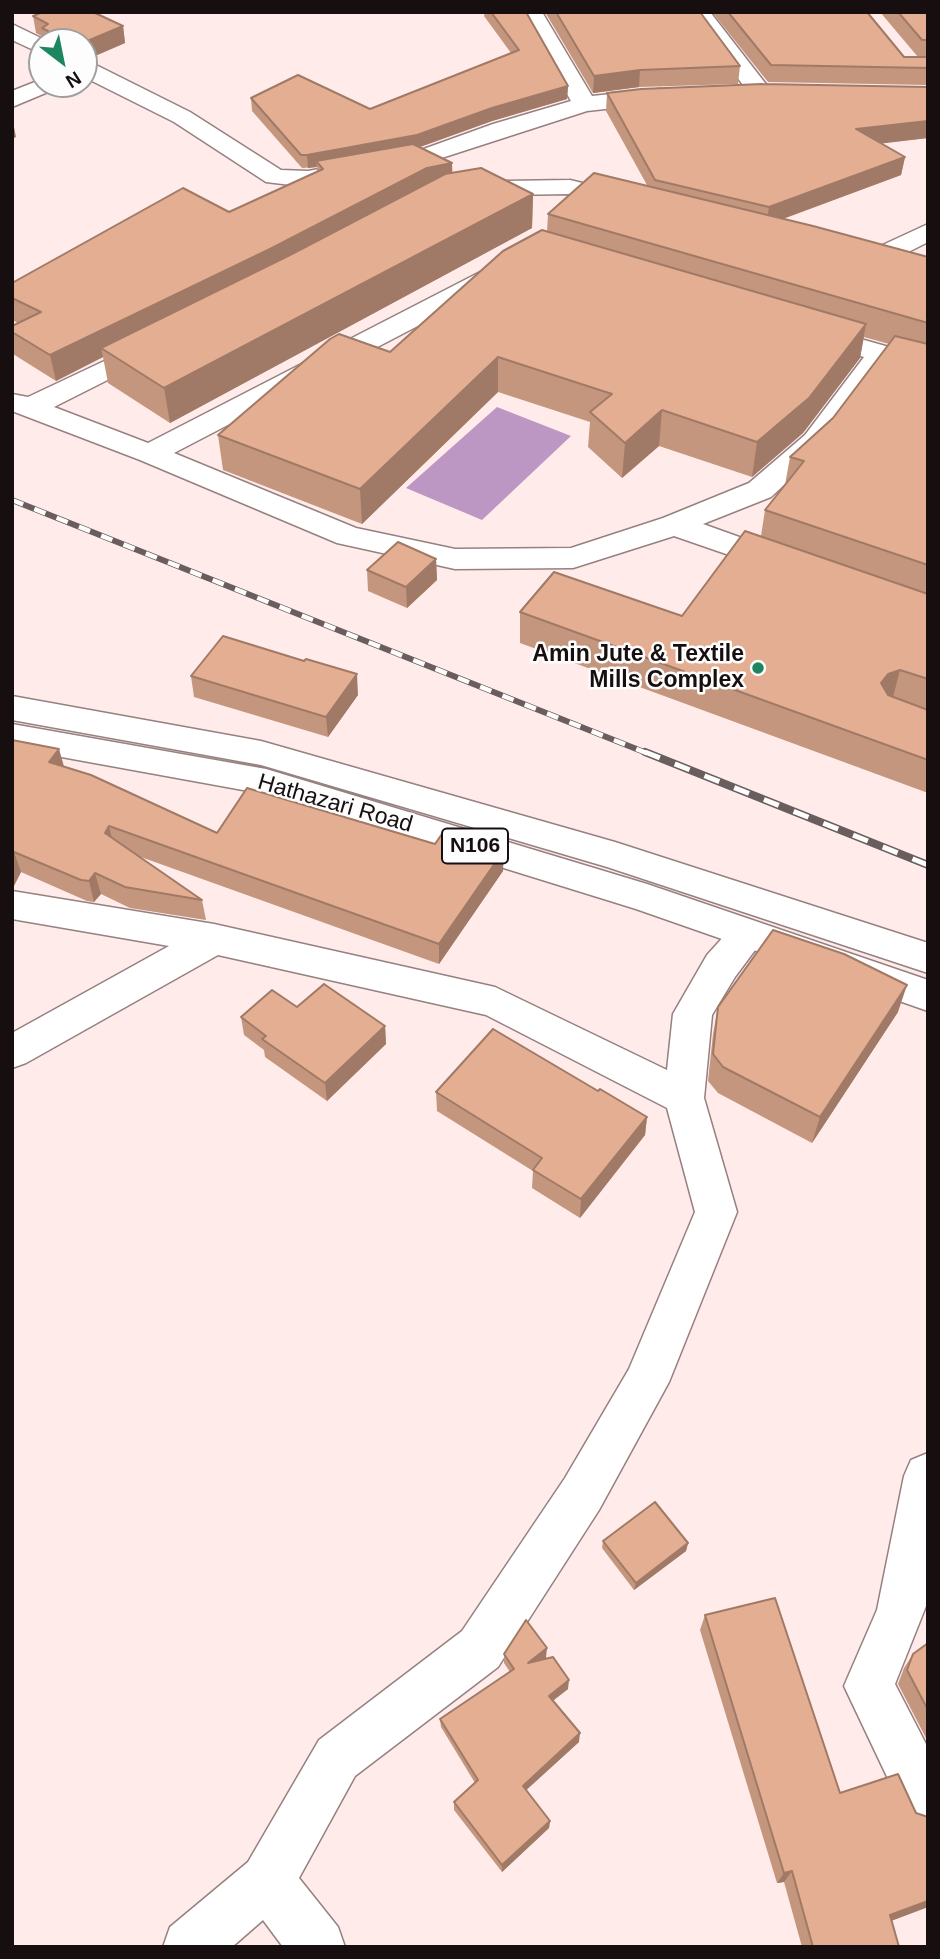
<!DOCTYPE html>
<style>
body{margin:0}
#map{position:relative;width:940px;height:1959px;overflow:hidden;background:#ffebea;font-family:Arial,sans-serif}
canvas{display:block}
.frame{position:absolute;inset:0;border:14px solid #170f0f;pointer-events:none}
.north{position:absolute;left:28px;top:28px;width:70px;height:70px;box-sizing:border-box;background:#fdfdfd;border:2px solid #a19e9e;border-radius:50%;rotate:148deg;font-size:19px;font-weight:700;line-height:28px;text-align:center;color:#170f0f}
.north::after{content:'';display:block;margin:auto;width:24px;height:32px;background:#1d8661;clip-path:polygon(50% 0,100% 100%,50% 72%,0 100%)}
</style>
<div id="map">
<canvas width="940" height="1959"></canvas>
<div class="frame"></div>
<div class="north">N</div>
</div>
<script>
const ctx = document.querySelector('canvas').getContext('2d');
ctx.lineJoin = 'round';
function fillPath(path, color) { ctx.fillStyle = color; ctx.fill(path, 'evenodd'); }
const toPath = rows => new Path2D(rows.map(r => 'M' + r).join(''));
function trace(path, color, width, dash) { ctx.strokeStyle = color; ctx.lineWidth = width; ctx.lineCap = dash ? 'butt' : 'round'; ctx.setLineDash(dash || []); ctx.stroke(path); }
function drawText(font, color, halo, rows, align = 'center') {
  ctx.font = font + ' Arial,sans-serif'; ctx.lineWidth = 5; ctx.setLineDash([]); ctx.textBaseline = 'middle'; ctx.strokeStyle = halo; ctx.fillStyle = color; for (const [text, x, y, turn = 0] of rows) {
    ctx.save(); ctx.translate(x, y); ctx.rotate((+turn || 0) * Math.PI / 180); ctx.textAlign = isNaN(turn) ? turn : align; if (halo) ctx.strokeText(text, 0, 0); ctx.fillText(text, 0, 0); ctx.restore();
  }
}
fillPath(toPath([
 [497,407,571,436,482,520,406,488]
]), '#bc97c3');
const minor = toPath([
 [520,12,542,12,592,96,660,89,668,91,672,96,668,101,660,103,587,111,423,164,308,185,291,185,266,182,174,122,84,77,84,61,92,63,190,112,281,170,308,171,418,151,493,124,571,101,520,12],
 [688,12,710,12,772,92,768,97,752,97,688,12],
 [12,24,49,42,42,42,42,54,12,40,12,24],
 [40,80,42,84,49,84,52,87,48,92,12,107,12,91,40,80],
 [570,180,636,196,640,201,636,206,627,209,570,194,504,195,469,202,460,200,457,195,460,190,504,181,570,180],
 [928,224,928,242,879,267,870,269,861,267,857,261,861,255,928,224],
 [495,267,504,269,508,275,504,281,174,453,356,528,455,549,571,548,663,518,749,483,805,435,864,357,801,339,797,333,801,327,811,325,928,358,928,375,887,364,825,447,771,497,703,524,795,557,800,564,795,571,784,574,674,536,573,568,455,569,337,543,140,460,12,411,12,394,28,397,151,339,161,341,165,347,161,353,54,407,148,443,486,269,495,267],
 [12,891,214,924,495,987,667,1070,673,1014,707,955,735,924,748,919,761,924,767,934,735,977,712,1015,704,1098,737,1212,669,1382,599,1510,498,1667,355,1776,299,1878,338,1927,345,1947,283,1947,263,1920,232,1947,163,1947,170,1927,248,1862,319,1740,462,1631,565,1478,629,1369,695,1212,667,1108,486,1015,218,955,26,1063,12,1068,12,1033,169,946,12,919,12,891],
 [928,1453,928,1601,895,1684,928,1748,928,1830,909,1823,844,1686,877,1610,904,1476,911,1460,928,1453]
]);
const highway = toPath([
 [12,696,261,741,615,842,928,943,928,973,607,867,261,765,12,720,12,696],
 [12,724,266,769,647,884,928,980,928,1011,636,909,265,794,12,748,12,724]
]);
trace(minor, '#968080', 3);
trace(highway, '#968080', 3);
fillPath(minor, '#fff');
fillPath(highway, '#fff');
const railFar1 = toPath([
 [12,500,649,754]
]);
const rail = toPath([
 [645,752,928,865]
]);
trace(railFar1, '#6a5d5d', 6);
trace(rail, '#6a5d5d', 8);
trace(railFar1, '#fdfdfd', 4.5, [12]);
trace(rail, '#fdfdfd', 5, [16]);
fillPath(toPath([
 [485,12,526,12,568,86,567,99,492,121,420,147,452,173,533,194,532,228,170,423,108,383,103,357,56,381,13,354,12,326,18,323,12,320,12,283,229,212,317,172,317,167,302,168,252,111,251,98,370,109,511,53,484,16],
 [545,12,700,12,740,66,738,84,639,87,593,93],
 [712,12,867,12,904,57,928,57,928,85,768,82],
 [880,12,928,12,928,57,918,57],
 [33,16,123,26,125,43,88,59,84,59,84,42,44,42,43,37,36,33],
 [607,93,928,138,881,143,905,157,901,175,783,219,928,257,928,793,520,643,520,612,682,616,761,536,765,510,785,485,790,457,833,418,889,344,864,337,860,358,803,433,752,477,659,446,622,478,588,447,590,422,498,392,362,524,223,470,218,435,390,352,547,232,548,214,647,185,606,111],
 [436,559,437,580,407,608,368,591,367,570],
 [191,676,358,695,328,737,194,697],
 [12,740,64,767,217,833,503,871,439,964,138,856,202,900,206,920,130,908,101,894,94,902,87,901,21,872,12,888],
 [297,1007,385,1026,386,1044,327,1101,265,1057,264,1050,244,1035,241,1017],
 [718,1007,898,1012,812,1143,718,1093,708,1081,713,1034],
 [598,1091,647,1117,645,1135,580,1218,532,1188,533,1171,437,1111,436,1092],
 [603,1541,688,1543,686,1551,634,1590,602,1548],
 [705,1615,840,1793,916,1813,928,1817,928,1907,891,1921,899,1947,802,1947,784,1882,777,1883,700,1630],
 [928,1643,928,1742,898,1684,904,1668,913,1654],
 [504,1654,546,1658,544,1659,568,1689,553,1701,579,1742,526,1790,550,1821,549,1828,502,1872,454,1810,454,1802,475,1783,441,1727,440,1719,510,1672,504,1663]
]), '#c4967e');
fillPath(toPath([
 [123,26,125,43,88,59,85,42],
 [640,70,639,87,593,93,594,76],
 [568,86,567,99,492,121,417,148,316,161,317,167,308,168,307,155,492,108],
 [12,117,16,137,12,139],
 [928,121,928,138,853,147,856,129],
 [905,157,901,175,766,225,769,207],
 [452,163,453,188,101,348,103,357,56,381,50,355,427,168],
 [533,194,532,228,170,423,164,388],
 [866,324,860,358,803,433,752,477,757,442],
 [498,357,498,392,362,524,360,489],
 [662,410,659,446,622,478,625,443],
 [436,559,437,580,407,608,406,587],
 [900,670,892,701,880,705,881,683,888,674],
 [357,674,358,695,328,737,326,717],
 [59,749,65,770,49,762],
 [109,826,114,847,105,833],
 [504,850,503,871,439,964,439,944],
 [14,852,21,872,13,888,12,856],
 [95,873,101,894,94,902,89,881],
 [907,985,898,1012,812,1143,820,1117],
 [385,1026,386,1044,327,1101,325,1083],
 [647,1117,645,1135,580,1218,581,1199],
 [688,1543,686,1551,634,1590,636,1583],
 [547,1648,546,1658,527,1672,528,1663],
 [569,1680,568,1689,548,1704,549,1696],
 [580,1733,579,1742,522,1794,523,1786],
 [550,1821,549,1828,502,1872,502,1865],
 [792,1871,784,1882,777,1883,784,1873],
 [928,1901,928,1907,880,1925,890,1915]
]), '#a07a66');
const building = toPath([
 [43,12,93,12,123,26,85,42,69,42,42,28,48,24,33,16,43,12],
 [491,12,526,12,568,86,492,108,417,135,307,155,301,155,251,98,298,75,370,109,519,50,491,12],
 [556,12,700,12,740,66,640,70,594,76,556,12],
 [728,12,867,12,904,57,928,57,928,68,771,65,728,12],
 [898,12,928,12,928,40,922,40,898,12],
 [762,84,928,87,928,121,856,129,905,157,769,207,655,180,607,93,641,89,762,84],
 [413,144,452,163,427,168,270,249,50,355,12,332,12,326,41,312,12,298,12,283,183,188,229,212,323,169,316,161,413,144],
 [481,168,533,194,164,388,101,348,290,255,445,174,481,168],
 [594,173,813,226,928,257,928,323,548,214,594,173],
 [542,230,866,324,809,398,757,442,662,410,625,443,590,412,612,394,498,357,360,489,218,435,330,339,339,334,390,352,503,251,542,230],
 [895,336,928,344,928,565,765,510,804,461,790,457,833,418,895,336],
 [745,531,928,594,928,679,900,670,888,674,881,683,888,695,928,710,928,760,520,612,554,572,682,616,745,531],
 [398,542,436,559,406,587,367,570,398,542],
 [223,636,304,661,306,659,357,674,326,717,191,676,223,636],
 [12,740,59,749,49,762,91,775,217,833,247,788,435,844,444,831,504,850,439,944,109,826,105,833,202,900,125,887,95,873,89,881,81,880,14,852,12,856,12,740],
 [773,930,844,954,907,985,820,1117,723,1067,713,1054,718,1007,773,930],
 [324,984,385,1026,325,1083,262,1039,266,1036,241,1017,272,990,297,1007,324,984],
 [493,1029,598,1091,600,1089,647,1117,581,1199,533,1170,542,1158,436,1092,493,1029],
 [655,1502,688,1543,636,1583,603,1541,655,1502],
 [775,1598,840,1793,898,1774,916,1813,928,1817,928,1901,890,1915,899,1947,813,1947,792,1871,784,1873,705,1615,775,1598],
 [526,1620,547,1648,528,1663,553,1657,569,1680,549,1696,580,1733,523,1786,550,1821,502,1865,454,1802,478,1780,440,1719,514,1669,504,1654,526,1620],
 [928,1643,928,1710,907,1670,913,1654,928,1643]
]);
fillPath(building, '#e4ae92');
trace(building, '#a07a66', 2);
for (const [x, y, r, color] of [
 [758,668,7,"#1d8661"]
]) { const dot = new Path2D(); dot.arc(x, y, r, 0, 2 * Math.PI); ctx.fillStyle = color; ctx.fill(dot); trace(dot, '#fdfdfd', 2.5); }
for (const [x, y, w] of [
 [475,846,66]
]) { const box = new Path2D(); box.roundRect(x - w / 2, y - 17.5, w, 35, 5); ctx.fillStyle = '#fdfdfd'; ctx.fill(box); trace(box, '#170f0f', 2); }
drawText('bold 21px', '#170f0f', null, [
 ["N106",475,846]
]);
drawText('bold 23px', '#170f0f', '#fdfdfd', [
 ["Amin Jute & Textile",744,655],
 ["Mills Complex",744,681]
], 'right');
drawText('23px', '#170f0f', '#fdfdfd', [
 ["Hathazari Road",335,804,16]
]);
</script>
